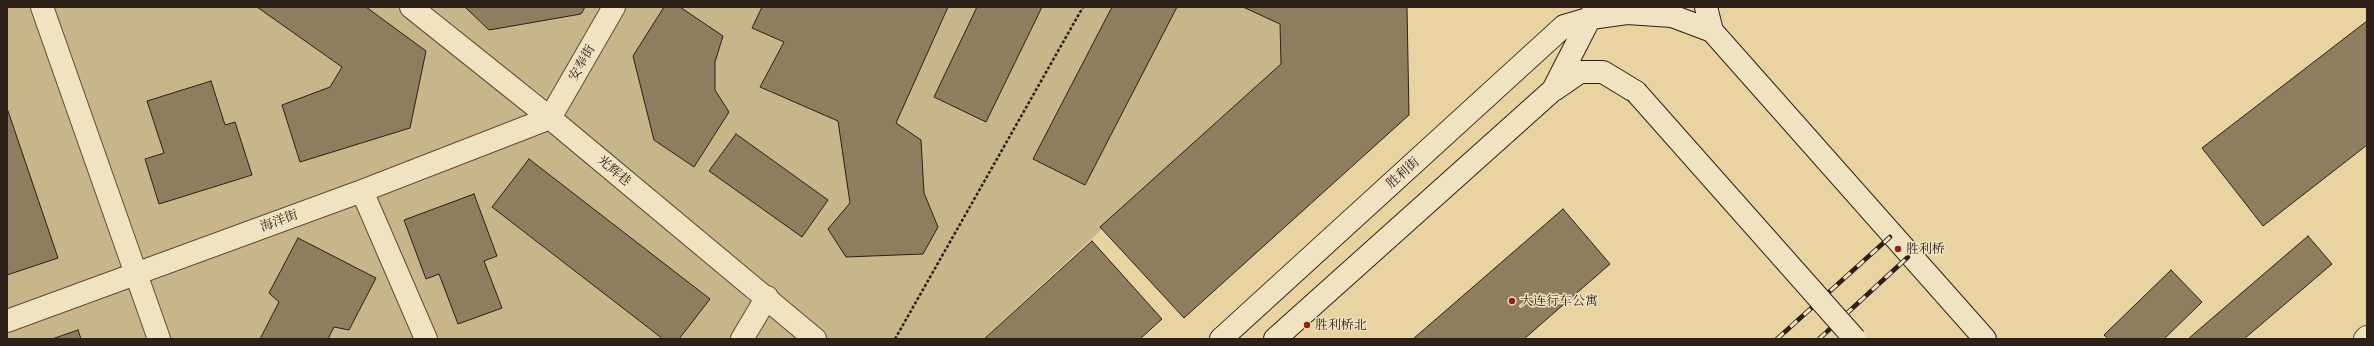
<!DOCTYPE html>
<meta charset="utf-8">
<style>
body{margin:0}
#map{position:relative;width:2374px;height:346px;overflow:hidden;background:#e9d3a1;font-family:"Libre Caslon Text",serif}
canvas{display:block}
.frame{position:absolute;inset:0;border:8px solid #2c2018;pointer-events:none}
</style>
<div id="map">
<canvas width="2374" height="346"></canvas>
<div class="frame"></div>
</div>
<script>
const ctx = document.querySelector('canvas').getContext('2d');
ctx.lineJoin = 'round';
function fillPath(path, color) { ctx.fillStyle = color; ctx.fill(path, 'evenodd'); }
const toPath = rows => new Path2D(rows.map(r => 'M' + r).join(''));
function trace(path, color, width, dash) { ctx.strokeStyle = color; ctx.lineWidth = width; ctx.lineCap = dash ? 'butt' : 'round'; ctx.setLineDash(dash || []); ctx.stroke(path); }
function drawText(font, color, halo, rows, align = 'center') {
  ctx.font = font + ' "Libre Caslon Text","Noto Serif SC",serif'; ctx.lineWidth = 3; ctx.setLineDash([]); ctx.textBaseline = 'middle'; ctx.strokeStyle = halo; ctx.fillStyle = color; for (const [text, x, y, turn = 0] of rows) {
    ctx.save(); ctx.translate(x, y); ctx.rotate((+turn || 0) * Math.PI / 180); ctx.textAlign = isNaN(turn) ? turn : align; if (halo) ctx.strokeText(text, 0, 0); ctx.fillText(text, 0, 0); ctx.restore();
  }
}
fillPath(toPath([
 [7,7,411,7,550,118,556,106,426,7,1245,7,1280,24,1281,64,983,339,7,339]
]), '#c9b58a');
const building = toPath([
 [257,7,366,7,426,51,410,128,300,162,282,105,330,87,342,67,257,7],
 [465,7,585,7,581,14,489,30,465,7],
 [664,7,680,7,723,36,715,62,715,90,729,112,694,167,654,140,633,56,664,7],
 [762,7,948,7,896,123,921,140,924,193,938,227,923,254,846,257,828,229,850,203,838,121,760,87,784,42,752,28,762,7],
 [977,7,1042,7,986,122,934,97,977,7],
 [1112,7,1177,7,1085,185,1033,159,1112,7],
 [1243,7,1407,7,1409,115,1184,318,1100,227,1281,64,1280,24,1243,7],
 [2367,21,2367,145,2263,226,2202,148,2367,21],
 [211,81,225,125,235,122,252,175,159,204,145,159,164,153,147,101,211,81],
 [7,108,58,258,7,275,7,108],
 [736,134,828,200,802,237,709,171,736,134],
 [529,159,710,299,679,339,663,339,492,207,529,159],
 [474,194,497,256,484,261,502,308,458,324,439,274,426,279,404,220,474,194],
 [1563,209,1610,264,1524,339,1413,339,1563,209],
 [2308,236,2332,264,2244,339,2188,339,2308,236],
 [298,238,376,278,349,330,334,327,328,339,260,339,279,302,269,293,298,238],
 [1092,241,1162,319,1140,339,984,339,1092,241],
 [2171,270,2202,302,2164,339,2108,339,2104,335,2171,270],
 [78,330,81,339,52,339,78,330]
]);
fillPath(building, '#8e7d5f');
trace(building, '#2c2018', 1);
const pedestrian = toPath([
 [42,7,159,339],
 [742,339,767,297]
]);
const minor = toPath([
 [411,7,550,118,815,339],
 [362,191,426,339],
 [7,321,362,191,550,118,614,7]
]);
const tertiary = toPath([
 [2365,339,2367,337]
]);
const secondary = toPath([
 [1706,7,1712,31,1985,339],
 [1554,90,1580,72,1603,72,1636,92],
 [1221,339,1564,26,1591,18,1627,13,1672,16,1712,31],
 [1275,339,1553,90,1594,10]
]);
trace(pedestrian, '#5b4d3a', 24);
trace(minor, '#5b4d3a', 24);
trace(tertiary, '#5b4d3a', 24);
trace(secondary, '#2c2018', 24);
trace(toPath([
 [895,339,1083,7]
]), '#2c2018', 2.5, [3, 2]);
trace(pedestrian, '#f1e2c2', 22);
trace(minor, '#f1e2c2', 22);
trace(tertiary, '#f1e2c2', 22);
trace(secondary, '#f1e2c2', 22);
const rail = toPath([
 [1777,339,1890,237],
 [1819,339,1908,257]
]);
trace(rail, '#2c2018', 4.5);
trace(rail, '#f1e2c2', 3, [9]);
const secondaryBridge = toPath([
 [1636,92,1855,339]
]);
trace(secondaryBridge, '#2c2018', 24, []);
trace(secondaryBridge, '#f1e2c2', 22);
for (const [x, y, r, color] of [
 [1898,249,4,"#8f2418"],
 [1512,301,4,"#8f2418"],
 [1307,325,4,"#8f2418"]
]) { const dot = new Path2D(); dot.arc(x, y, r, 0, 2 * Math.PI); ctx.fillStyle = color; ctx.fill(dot); trace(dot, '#f1e2c2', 1.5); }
drawText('13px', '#2c2018', '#f1e2c2', [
 ["安奉街",582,63,-60],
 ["光辉巷",614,171,40],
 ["胜利街",1403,173,-42],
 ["海洋街",279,221,-20]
]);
drawText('13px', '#2c2018', '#f1e2c2', [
 ["胜利桥",1906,249],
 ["大连行车公寓",1520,301],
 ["胜利桥北",1315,325]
], 'left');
</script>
